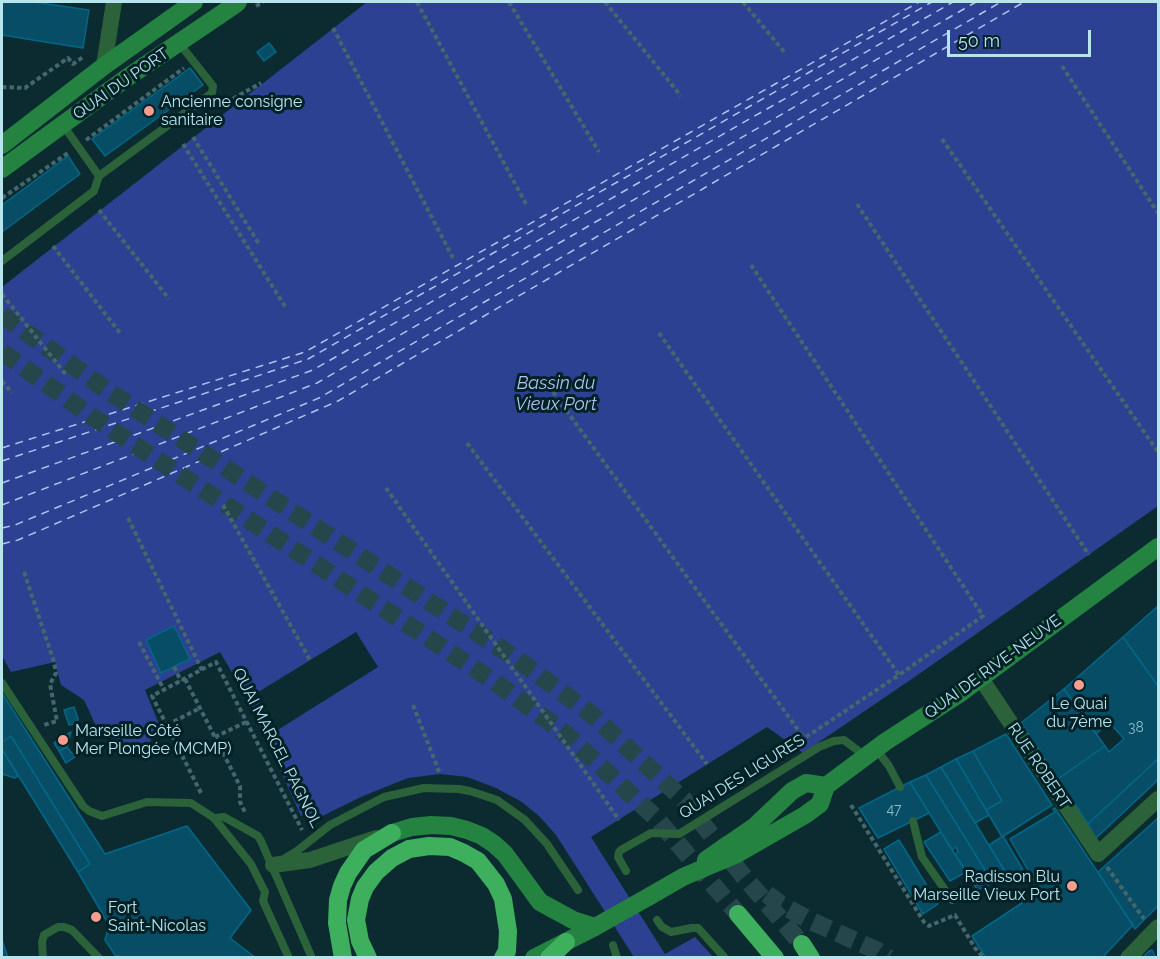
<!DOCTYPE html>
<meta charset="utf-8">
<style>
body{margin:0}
#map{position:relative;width:1160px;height:959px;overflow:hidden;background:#0b2b30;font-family:Raleway,sans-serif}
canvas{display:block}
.frame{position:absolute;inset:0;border:3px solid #b8e4ec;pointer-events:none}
.scale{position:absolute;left:947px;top:30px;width:144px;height:27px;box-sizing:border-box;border:3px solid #b8e4ec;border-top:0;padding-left:8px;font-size:18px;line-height:21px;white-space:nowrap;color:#b8e4ec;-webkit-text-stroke:4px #012126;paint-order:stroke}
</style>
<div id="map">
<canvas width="1160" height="959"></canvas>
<div class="frame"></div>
<div class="scale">50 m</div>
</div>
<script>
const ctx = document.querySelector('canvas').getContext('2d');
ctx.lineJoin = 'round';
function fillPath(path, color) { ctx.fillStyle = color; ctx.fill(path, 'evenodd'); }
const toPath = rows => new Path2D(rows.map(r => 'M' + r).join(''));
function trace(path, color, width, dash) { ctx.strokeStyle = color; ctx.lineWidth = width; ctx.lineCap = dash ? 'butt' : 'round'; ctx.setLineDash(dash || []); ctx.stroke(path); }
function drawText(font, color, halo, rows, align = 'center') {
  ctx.font = font + ' Raleway,sans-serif'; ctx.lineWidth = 6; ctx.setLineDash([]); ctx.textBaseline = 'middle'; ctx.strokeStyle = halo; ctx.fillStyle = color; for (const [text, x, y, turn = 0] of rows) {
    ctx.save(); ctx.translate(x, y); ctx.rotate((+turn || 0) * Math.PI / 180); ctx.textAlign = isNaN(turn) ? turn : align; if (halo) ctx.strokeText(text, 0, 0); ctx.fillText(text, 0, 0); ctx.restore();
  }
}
fillPath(toPath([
 [367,2,1158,2,1158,506,922,672,803,753,767,727,591,837,665,954,695,937,713,957,634,957,556,835,540,817,522,802,496,788,467,777,440,774,408,778,363,796,310,822,306,815,301,816,249,701,220,652,145,690,163,734,150,740,154,751,139,756,97,728,84,700,61,685,55,662,11,672,2,656,2,287]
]), '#2d4192');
fillPath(toPath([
 [356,632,378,667,276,731,255,694]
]), '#0b2b30');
trace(toPath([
 [2,448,305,352,919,2],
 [2,461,308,359,932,2],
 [2,483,313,370,953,2],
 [2,505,317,383,976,2],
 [2,528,15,525,319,398,1001,2],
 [2,544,18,540,338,401,1024,2]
]), '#b1c1ee', 1.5, [8, 6]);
const building = toPath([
 [2,2,34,2,89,10,83,48,2,35,2,2],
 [269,43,276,52,264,61,257,52,269,43],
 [190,68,203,85,105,156,92,139,190,68],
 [68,156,80,174,2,232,2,205,68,156],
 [1158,606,1158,686,1123,637,1158,606],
 [174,626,190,659,161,673,146,640,174,626],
 [1123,637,1158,686,1158,759,1088,824,1058,779,1105,746,1109,752,1124,739,1109,722,1096,734,1064,689,1123,637],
 [1064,689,1105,746,1058,779,1021,723,1064,689],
 [2,693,105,854,187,826,251,910,230,938,256,958,125,958,115,955,105,940,109,925,78,872,90,864,11,736,2,742,2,693],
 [74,707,78,719,77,723,69,725,64,710,74,707],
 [71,732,67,747,59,751,54,743,71,732],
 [1006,734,1052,805,1002,837,986,810,1002,801,973,751,1006,734],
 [11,736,90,864,78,872,2,749,2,742,11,736],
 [67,747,75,757,66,763,59,751,67,747],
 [2,749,18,776,15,778,2,774,2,749],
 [973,751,1002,801,986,810,956,759,973,751],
 [956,759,989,815,975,823,941,767,956,759],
 [1158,759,1158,780,1096,838,1088,824,1158,759],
 [941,767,1004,870,990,878,926,775,941,767],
 [926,775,990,878,975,886,955,854,958,852,956,847,952,850,910,782,926,775],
 [910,782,929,813,878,838,859,808,910,782],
 [1055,808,1133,925,1102,958,986,958,972,936,1040,891,1010,839,1055,812,1053,809,1055,808],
 [1158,818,1158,906,1135,929,1098,872,1158,818],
 [941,832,966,872,950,881,924,842,941,832],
 [1003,836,1023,870,1008,876,989,845,1003,836],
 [899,840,938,904,923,914,884,849,899,840],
 [1004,870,1008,876,994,883,990,878,1004,870],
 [990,878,993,883,977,890,975,886,990,878],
 [2,940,8,958,2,958,2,940],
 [1149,951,1152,950,1156,958,1142,958,1149,951]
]);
fillPath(building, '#074d66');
trace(building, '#036788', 1.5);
trace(toPath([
 [2,315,108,391,517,659,590,713,684,800,744,877,802,944],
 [2,352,91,416,495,682,566,734,656,818,738,914],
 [767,894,780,904,811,921,878,951,888,958]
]), '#25474c', 18, [18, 9]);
trace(toPath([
 [417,2,526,204],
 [509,2,599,152],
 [605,2,681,96],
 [743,2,785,53],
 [256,6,263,2],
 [333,28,453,258],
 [1062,66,1158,213],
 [2,87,25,88,68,58,73,64,83,57],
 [220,106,261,83],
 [193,137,259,244],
 [942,139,1158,452],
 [86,140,184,68],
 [183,144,286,308],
 [2,198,68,153],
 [857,204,1089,555],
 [99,210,169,299],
 [53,246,120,333],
 [751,265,983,616,899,675],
 [2,294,67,376],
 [659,333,899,675,803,739],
 [2,381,12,393],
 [553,392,804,738],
 [467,443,707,764],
 [386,488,619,820],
 [223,505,310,660],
 [128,518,202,670],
 [24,572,54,662,56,673,50,684,57,721,44,725],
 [139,642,164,690],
 [174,667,181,681],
 [185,679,240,786,240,802,246,814],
 [413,705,440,774],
 [258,721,268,716],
 [167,725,200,708],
 [215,737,246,722],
 [201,793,152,696,216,662,302,830],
 [851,805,924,922,929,926,955,915,975,948,984,958],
 [1107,867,1144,919]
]), '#43676d', 4, [4.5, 3]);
trace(toPath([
 [63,125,99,176],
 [2,261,94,191,99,176,212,93,213,86,179,43],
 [2,683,83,806,89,811,102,816,147,802,191,803,214,818,251,864,265,892,263,901,289,958],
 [876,749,889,766,900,787],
 [214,818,224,817,258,836,261,841,312,958],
 [913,821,922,857,952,900],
 [284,859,297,851,330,825,384,797,424,788,459,789,470,791,497,800,525,820,547,844,578,890],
 [626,871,618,857,619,852,621,850,651,833,679,834,819,747,834,741,844,740,865,756],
 [657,920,662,927,671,932,692,928,698,928,725,958],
 [613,945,617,958],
 [43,958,42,942,44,935,58,927,64,927,72,930,99,958]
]), '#2c6239', 8);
trace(toPath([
 [104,66,114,2],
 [980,677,1098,854,1158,799],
 [273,865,310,860,376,838],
 [1128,958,1158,927]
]), '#2c6239', 16);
trace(toPath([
 [2,145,104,66,194,2],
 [2,169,125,79,236,4,238,2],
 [392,833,412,827,431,825,451,826,467,830,482,836,494,844,505,854,540,902,573,920,595,927],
 [706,860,754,827,792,791,806,783,826,786],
 [650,896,683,877,737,854,805,815,820,804,826,786,885,742,959,694,1158,547],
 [534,958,595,927]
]), '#248341', 18);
trace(toPath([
 [738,914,775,958],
 [802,944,811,958],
 [343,958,337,923,338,900,342,886,348,873,364,850,392,833],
 [368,958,360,941,356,920,360,899,365,887,376,872,392,858,409,849,429,846,450,847,464,853,478,861,496,884,503,899,508,931,507,951,503,958],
 [549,958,566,942]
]), '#3daf5d', 18);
trace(toPath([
 [595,927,650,896]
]), '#248341', 18);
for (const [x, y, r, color] of [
 [149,111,6,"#f59d8f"],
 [1079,685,6,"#f59d8f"],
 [63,740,6,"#f59d8f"],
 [1072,886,6,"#f59d8f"],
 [96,917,6,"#f59d8f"]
]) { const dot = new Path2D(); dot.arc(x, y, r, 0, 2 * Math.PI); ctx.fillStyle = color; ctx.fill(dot); trace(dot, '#012126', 2); }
drawText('14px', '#8cbeca', null, [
 ["38",1136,728],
 ["47",894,810]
]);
drawText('16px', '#b8e4ec', '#012126', [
 ["QUAI DU PORT",121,84,-35],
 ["QUAI DE RIVE-NEUVE",993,667,-36],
 ["QUAI MARCEL PAGNOL",277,748,63],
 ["RUE ROBERT",1039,766,56],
 ["QUAI DES LIGURES",742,777,-32]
]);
drawText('16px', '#b8e4ec', '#012126', [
 ["Ancienne consigne",161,102],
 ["sanitaire",161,120],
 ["Le Quai",1079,704,"center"],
 ["du 7ème",1079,722,"center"],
 ["Marseille Côté",75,731],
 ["Mer Plongée (MCMP)",75,749],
 ["Radisson Blu",1060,877,"right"],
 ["Marseille Vieux Port",1060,895,"right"],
 ["Fort",108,908],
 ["Saint-Nicolas",108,926]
], 'left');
drawText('italic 18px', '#b1c1ee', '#012126', [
 ["Bassin du",556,384],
 ["Vieux Port",556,405]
]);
</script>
